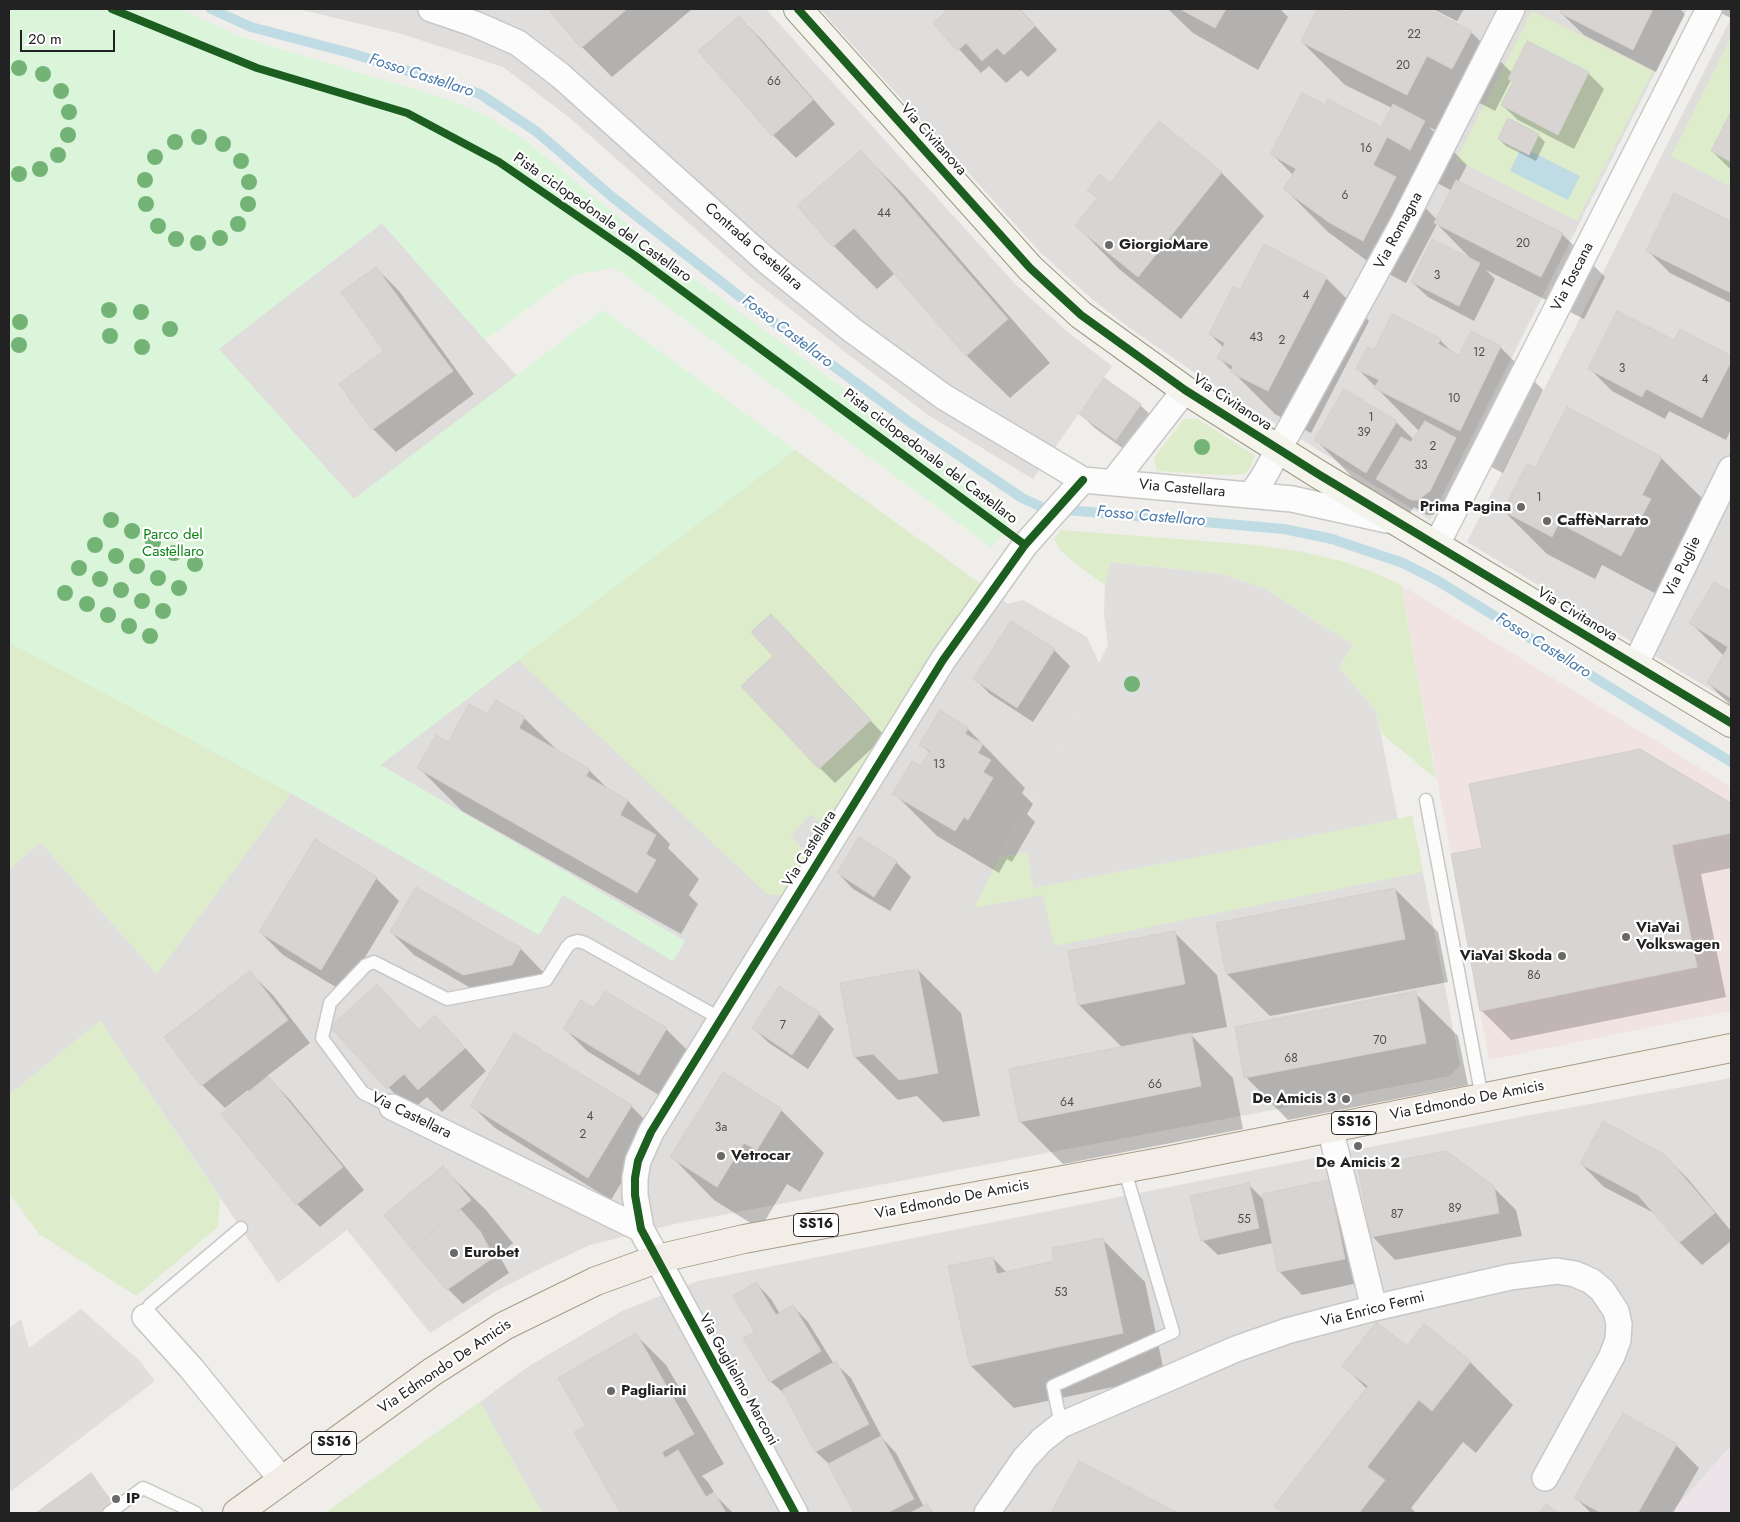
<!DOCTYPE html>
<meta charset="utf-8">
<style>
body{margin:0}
#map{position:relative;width:1740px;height:1522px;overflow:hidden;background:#f0eeeb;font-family:Jost,sans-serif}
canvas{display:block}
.frame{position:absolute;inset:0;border:10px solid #222;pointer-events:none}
.scale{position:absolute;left:20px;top:30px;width:95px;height:22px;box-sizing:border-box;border:2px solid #222;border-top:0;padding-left:6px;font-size:15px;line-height:18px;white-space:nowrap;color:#222;-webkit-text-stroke:4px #fff;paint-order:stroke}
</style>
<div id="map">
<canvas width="1740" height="1522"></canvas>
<div class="frame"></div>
<div class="scale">20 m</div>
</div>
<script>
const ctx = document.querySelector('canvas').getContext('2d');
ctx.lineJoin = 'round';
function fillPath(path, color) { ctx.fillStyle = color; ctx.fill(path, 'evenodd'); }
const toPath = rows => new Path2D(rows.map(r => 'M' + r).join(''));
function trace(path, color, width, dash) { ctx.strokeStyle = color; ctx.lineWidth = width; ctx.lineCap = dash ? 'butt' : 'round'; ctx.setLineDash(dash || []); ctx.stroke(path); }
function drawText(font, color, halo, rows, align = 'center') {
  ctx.font = font + ' Jost,sans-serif'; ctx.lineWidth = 4.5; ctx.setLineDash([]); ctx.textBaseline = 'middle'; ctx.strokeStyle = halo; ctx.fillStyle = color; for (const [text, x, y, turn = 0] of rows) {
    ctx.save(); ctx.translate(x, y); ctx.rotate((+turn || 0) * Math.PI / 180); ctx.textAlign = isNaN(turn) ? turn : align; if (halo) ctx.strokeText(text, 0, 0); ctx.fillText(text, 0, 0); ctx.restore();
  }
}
fillPath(toPath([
 [298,9,766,9,1016,285,1068,332,1112,366,1033,479,928,415,840,348,752,279,570,118,503,67,402,34],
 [820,9,1687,9,1430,520,1192,371,1131,329,1093,300,1041,253],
 [1731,18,1731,702,1467,542],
 [382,223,517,376,354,499,218,349],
 [795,450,1008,604,1023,600,1087,637,1099,663,999,858,1033,888,1412,816,1460,1065,1450,1076,675,1224,590,1245,541,1268,498,1290,430,1333,347,1230,278,1283,100,1020,157,973,291,793,539,934,563,894,673,961,685,941,380,765],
 [1731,1078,1731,1446,1671,1513,542,1513,480,1402,526,1368,622,1311,698,1281,1520,1117]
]), '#dfdedc');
fillPath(toPath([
 [1401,585,1731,787,1731,1011,1489,1060]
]), '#f1e3e1');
fillPath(toPath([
 [1731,1446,1731,1513,1671,1513]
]), '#ede4e9');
fillPath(toPath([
 [1532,11,1653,71,1577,221,1456,160],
 [1527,41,1589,73,1558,134,1501,106,1513,82,1508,79],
 [1508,118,1539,134,1530,151,1568,200,1510,170,1520,151,1498,139],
 [1731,37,1731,70,1729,75,1731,76,1731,111,1711,151,1731,162,1731,187,1671,156],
 [1184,419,1198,419,1255,456,1251,467,1244,474,1219,475,1157,471,1154,458],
 [795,450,981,584,930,658,825,828,811,814,791,835,808,856,783,896,767,894,518,660],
 [771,614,871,720,819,768,741,686,773,656,751,632],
 [1061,530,1256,545,1303,552,1341,561,1371,571,1401,585,1436,779,1381,733,1376,711,1339,667,1353,645,1266,589,1222,574,1112,562,1105,585,1072,561,1060,550,1054,539],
 [9,642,291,793,157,974,40,842,9,870],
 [1412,816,1423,872,1054,946,1043,895,974,908,999,858,1027,852,1033,888],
 [100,1020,220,1198,218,1227,136,1296,39,1234,9,1193,9,1093,10,1094],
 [480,1402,542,1513,325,1513,447,1425]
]), '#ddeccb');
fillPath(toPath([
 [9,9,180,9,241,37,447,99,487,116,526,141,693,278,1017,515,992,548,615,268,573,275,485,340,382,223,219,349,354,499,603,310,795,450,380,765,685,941,673,961,563,895,539,935,291,793,9,642]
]), '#daf5da');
fillPath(toPath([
 [1111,562,1222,574,1266,589,1353,645,1339,667,1376,711,1398,819,1033,888,1027,852,999,858,1108,645,1104,615,1105,585],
 [40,842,157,974,10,1094,9,1093,9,870],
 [81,1309,140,1361,155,1381,9,1493,9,1328,21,1319,29,1348]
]), '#e0dfde');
fillPath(toPath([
 [1520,151,1528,155,1530,151,1580,176,1568,200,1510,171]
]), '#bfdbe3');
fillPath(toPath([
 [550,9,692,9,612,77,582,47],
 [951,9,1020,9,1057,50,1028,77,1021,70,1006,83,989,66,981,73,935,23],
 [1168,9,1280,9,1288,17,1258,70,1193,33],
 [1319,9,1337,9,1348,14,1351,9,1425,9,1471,32,1512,73,1528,43,1588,73,1604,89,1574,149,1518,120,1502,105,1514,83,1511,80,1495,111,1470,98,1450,137,1429,127,1467,165,1458,182,1562,234,1605,277,1584,319,1486,270,1495,279,1474,321,1428,297,1412,282,1472,260,1437,224,1406,283,1374,266,1328,232,1285,189,1294,176,1271,153,1326,107,1381,129,1392,108,1345,85,1302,42],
 [1430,179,1452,191,1437,220,1419,201],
 [1433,9,1464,9,1457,21],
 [1563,9,1680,9,1685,14,1656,72,1584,35,1561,13],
 [1712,9,1731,9,1731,18],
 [739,17,762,40,835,124,796,158,773,135],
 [1731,114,1731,170,1712,151],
 [1160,123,1222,173,1264,216,1181,319,1119,269,1077,226],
 [1538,135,1545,142,1536,161,1506,146,1499,139],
 [861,152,904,195,1050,363,1010,398,967,356,895,273,877,289,834,246,799,206],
 [1674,195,1731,223,1731,303,1670,273,1647,250],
 [376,268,399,291,474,394,396,452,373,429,386,352],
 [1326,278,1369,321,1311,433,1275,414,1219,358,1224,348,1210,334,1240,292],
 [1680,331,1731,357,1731,429,1726,440,1669,411,1665,419,1612,391,1589,368,1675,341],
 [1440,340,1453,353,1460,356,1500,347,1543,390,1503,473,1470,456,1445,506,1433,515,1427,515,1414,507,1409,514,1358,483,1316,440,1396,422,1414,440,1419,431,1358,369,1374,352],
 [1105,380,1140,405,1156,420,1132,455,1096,429,1080,414],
 [1661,458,1704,500,1664,598,1602,565,1595,579,1547,554,1504,511,1536,470],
 [1715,583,1731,593,1731,706,1708,683,1724,656,1691,623],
 [1012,622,1054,650,1070,666,1033,722,990,694,975,679],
 [786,630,885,736,835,783,820,768,774,656],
 [488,716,524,718,559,752,589,770,610,791,628,801,670,844,668,848,699,879,689,895,698,904,681,934,462,811,419,768,448,744],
 [968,729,1025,788,1022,793,1033,804,1027,814,1035,822,1012,862,1007,859,999,873,937,836,894,793,921,768,930,753,921,745],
 [1640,750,1731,805,1731,868,1701,874,1726,997,1511,1040,1481,1010,1483,849],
 [896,862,911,877,890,911,853,889,838,873],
 [376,878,399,901,344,992,283,955,260,932],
 [416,889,521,949,543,972,535,987,486,997,414,955,391,932],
 [1395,889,1438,932,1448,982,1270,1016,1227,974],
 [1174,932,1217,975,1227,1027,1190,1034,1233,1078,1243,1129,1063,1164,1020,1121,1123,1048,1079,1005],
 [918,970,961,1013,980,1116,943,1122,917,1096,898,1100,855,1057],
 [250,973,273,995,310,1043,267,1076,290,1100,364,1190,320,1227,297,1204,223,1114,249,1092,248,1090,225,1108,202,1085,165,1037],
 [377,986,420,1031,458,1040,486,1071,442,1112,427,1097,411,1111,332,1027],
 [1415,993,1458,1036,1468,1085,1288,1120,1246,1077],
 [595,1010,666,1029,689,1052,662,1097,587,1051,565,1029],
 [819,1014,834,1029,808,1069,769,1043,753,1028],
 [724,1074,781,1110,824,1153,800,1192,787,1184,760,1229,714,1200,672,1157],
 [472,1106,631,1106,654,1129,611,1200,495,1128],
 [1665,1156,1688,1179,1731,1231,1731,1241,1702,1265,1680,1243,1656,1214,1604,1187,1581,1164],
 [443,1168,486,1210,513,1243,499,1255,509,1273,463,1304,448,1289],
 [1359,1169,1493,1187,1516,1210,1522,1236,1395,1260,1373,1237],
 [1328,1182,1351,1204,1367,1281,1302,1295,1280,1272,1273,1243,1218,1255,1202,1240,1248,1184,1265,1201],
 [1102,1239,1145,1282,1165,1376,1014,1408,971,1366,993,1258,1007,1273,1056,1262],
 [756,1283,771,1299,780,1314,793,1306,808,1322,834,1364,835,1363,851,1378,883,1439,896,1453,924,1507,927,1506,934,1513,855,1513,830,1465,816,1452,787,1396,770,1381,756,1332],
 [1424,1326,1470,1362,1513,1405,1476,1453,1463,1442,1411,1508,1416,1513,1283,1513,1276,1506,1367,1389,1344,1366,1407,1348],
 [636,1335,666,1365,724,1464,702,1476,708,1482,717,1497,733,1513,622,1513,576,1433,587,1426],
 [1676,1445,1699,1468,1673,1513,1591,1513,1576,1498],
 [1079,1463,1175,1513,1052,1513],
 [91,1475,121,1513,38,1513]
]), '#0003');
trace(toPath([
 [211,9,251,27,354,54,480,94,537,132,611,196,753,307,911,423,1022,498,1044,508,1284,529,1332,539,1403,563,1438,581,1731,762]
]), '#bfdbe3', 10);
const building = toPath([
 [548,9,627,9,581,48,548,9],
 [949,9,1019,9,1035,26,1004,55,997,48,982,61,966,43,957,51,933,23,949,9],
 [1180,9,1226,9,1215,28,1180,9],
 [1317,9,1340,9,1347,13,1349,9,1428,9,1472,31,1452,69,1427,56,1407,95,1301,42,1317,9],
 [1562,9,1653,9,1633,50,1560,13,1562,9],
 [739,16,813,100,772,136,698,51,739,16],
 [1527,41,1589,72,1558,135,1501,105,1513,82,1508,79,1527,41],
 [1302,93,1325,105,1328,99,1381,127,1393,104,1425,121,1410,150,1387,137,1373,165,1396,177,1363,241,1330,223,1283,189,1296,169,1270,154,1302,93],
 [1731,111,1731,162,1711,151,1731,111],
 [1508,118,1539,134,1529,155,1498,139,1508,118],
 [1159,121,1222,172,1138,277,1075,226,1097,198,1087,190,1100,174,1110,183,1159,121],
 [861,150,1008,319,966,356,854,228,833,247,797,206,861,150],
 [1456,180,1563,233,1541,277,1434,223,1456,180],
 [1674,193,1731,221,1731,293,1646,251,1674,193],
 [1432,239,1480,263,1459,306,1411,282,1432,239],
 [1264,244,1327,277,1268,391,1230,372,1233,366,1217,358,1225,343,1209,334,1233,287,1240,290,1264,244],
 [376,267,453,371,372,430,339,384,384,351,341,292,376,267],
 [1617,311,1674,340,1680,329,1731,356,1731,362,1702,418,1646,389,1642,397,1588,369,1617,311],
 [1392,314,1441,339,1438,344,1459,355,1471,331,1501,346,1460,431,1374,388,1379,380,1356,369,1367,347,1374,350,1392,314],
 [1104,378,1141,404,1116,440,1079,414,1104,378],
 [1344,389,1397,421,1366,473,1314,440,1344,389],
 [1567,407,1662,457,1642,495,1651,499,1621,556,1559,523,1552,537,1503,511,1527,464,1535,468,1567,407],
 [1425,421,1456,438,1430,491,1418,500,1411,500,1376,479,1401,437,1411,442,1425,421],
 [1714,582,1731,592,1731,698,1707,683,1728,647,1689,623,1714,582],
 [771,614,871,720,819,769,741,686,773,656,751,632,771,614],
 [1011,621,1055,649,1017,708,973,679,1011,621],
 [496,700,525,717,519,728,590,769,586,776,628,800,620,815,656,835,646,854,656,860,637,893,417,768,436,735,448,742,469,704,487,714,496,700],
 [940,710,968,728,965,734,983,744,978,753,991,760,983,772,993,778,968,820,964,817,955,831,892,794,912,761,921,766,930,751,919,745,940,710],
 [1640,749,1731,803,1731,833,1672,845,1697,967,1480,1011,1451,854,1482,848,1469,784,1640,749],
 [859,837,897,861,874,897,837,873,859,837],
 [315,839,377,877,321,970,259,932,315,839],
 [416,887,521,948,512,965,463,975,390,932,416,887],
 [1395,888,1405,939,1226,974,1216,923,1395,888],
 [1175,931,1185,984,1078,1005,1068,951,1175,931],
 [918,969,938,1073,899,1080,873,1054,854,1057,840,983,918,969],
 [250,971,288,1020,201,1086,164,1037,250,971],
 [377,984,419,1030,435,1015,465,1048,418,1090,404,1074,387,1089,330,1027,377,984],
 [779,986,820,1013,792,1055,752,1028,779,986],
 [605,991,667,1028,639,1075,563,1029,581,1000,594,1008,605,991],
 [1416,991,1426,1043,1244,1078,1235,1027,1416,991],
 [514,1033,632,1105,588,1178,470,1106,514,1033],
 [1191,1033,1201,1086,1019,1122,1009,1069,1191,1033],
 [723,1072,782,1109,757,1150,744,1143,717,1187,670,1157,723,1072],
 [268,1076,343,1167,296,1205,221,1114,268,1076],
 [1603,1121,1665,1155,1715,1213,1679,1243,1638,1195,1580,1164,1603,1121],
 [1446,1151,1494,1186,1499,1213,1371,1237,1358,1168,1446,1151],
 [443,1166,471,1200,412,1249,384,1215,443,1166],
 [1329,1180,1345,1259,1278,1272,1262,1194,1329,1180],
 [1249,1183,1259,1228,1201,1241,1190,1196,1249,1183],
 [460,1209,480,1231,494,1257,447,1290,412,1249,460,1209],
 [1103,1238,1123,1333,970,1366,948,1266,993,1257,997,1274,1054,1261,1052,1248,1103,1238],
 [756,1282,776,1315,793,1305,821,1351,770,1382,743,1338,755,1332,733,1296,756,1282],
 [1376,1322,1407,1346,1424,1324,1471,1361,1432,1411,1419,1400,1367,1467,1385,1480,1359,1513,1283,1513,1274,1506,1368,1386,1342,1366,1376,1322],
 [636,1333,694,1434,662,1452,665,1458,678,1450,706,1497,714,1492,726,1513,621,1513,574,1432,586,1426,558,1378,636,1333],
 [836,1361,869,1424,815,1452,782,1390,836,1361],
 [1623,1413,1677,1444,1638,1513,1601,1513,1574,1498,1623,1413],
 [881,1436,914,1499,887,1513,854,1513,828,1464,881,1436],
 [1079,1461,1178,1513,1051,1513,1079,1461],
 [91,1473,120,1513,36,1513,91,1473],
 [927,1504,932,1513,910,1513,927,1504],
 [1546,1504,1558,1513,1539,1513,1546,1504]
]);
fillPath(building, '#d7d4d2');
trace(building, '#d3d0cc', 1);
const lane = toPath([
 [1426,800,1482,1098],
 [392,1107,363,1093,322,1038,330,1003,366,965,374,962,447,999,546,980,567,947,571,943,578,941,585,943,721,1019],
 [145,1317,144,1314,150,1305,241,1228],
 [1061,1425,1053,1386,1173,1332,1124,1168],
 [109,1513,143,1488,196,1513]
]);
const street = toPath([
 [431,9,475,24,518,43,561,76,768,262,852,330,944,397,1083,480,1292,499,1387,520],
 [1113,482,1185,390],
 [1251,495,1264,476,1403,223,1512,9],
 [1436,546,1709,9],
 [1635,665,1731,469],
 [392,1107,641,1229],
 [1330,1128,1374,1308],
 [145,1317,191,1368,282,1480],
 [795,1513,641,1229,635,1195,635,1178,638,1161,651,1132,943,660,1025,545,1083,480],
 [987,1513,1025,1458,1042,1440,1061,1425,1236,1349,1287,1331,1374,1308,1510,1277,1557,1271,1575,1274,1591,1281,1602,1290,1616,1311,1619,1324,1618,1340,1612,1356,1545,1478]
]);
const secondary = toPath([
 [798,9,1030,268,1081,315,1185,390,1318,474,1731,723]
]);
const primary = toPath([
 [237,1513,432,1372,504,1326,596,1281,657,1259,744,1239,1171,1160,1731,1048]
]);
trace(lane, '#c9c8c7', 15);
trace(street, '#c9c8c7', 28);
trace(secondary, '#999a82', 30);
trace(primary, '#a79c86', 30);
trace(lane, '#fdfcfc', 12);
trace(street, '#fdfcfc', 25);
trace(secondary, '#f4f4ed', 28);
trace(primary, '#f3ede7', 28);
trace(toPath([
 [112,9,257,68,407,113,499,162,634,255,1025,545],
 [798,9,1030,268,1081,315,1185,390,1318,474,1731,723],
 [795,1513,641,1229,635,1195,635,1178,638,1161,651,1132,943,660,1025,545,1083,480]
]), '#1b5e20', 8);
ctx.fillStyle = '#73b476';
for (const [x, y] of [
 [19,68],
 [43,74],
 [61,91],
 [69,112],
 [68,135],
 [199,137],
 [175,142],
 [223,144],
 [58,155],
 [155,157],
 [241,161],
 [40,169],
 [19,174],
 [145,180],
 [249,182],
 [146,204],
 [248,204],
 [238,224],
 [158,226],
 [220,238],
 [176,239],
 [198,243],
 [109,310],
 [141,312],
 [20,322],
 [170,329],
 [110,336],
 [19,345],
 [142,347],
 [1202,447],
 [111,520],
 [132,531],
 [153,542],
 [95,545],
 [174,553],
 [116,556],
 [195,564],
 [137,566],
 [79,568],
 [158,578],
 [100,579],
 [179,588],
 [121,590],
 [65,593],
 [142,601],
 [87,604],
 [163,611],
 [108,615],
 [129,626],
 [150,636],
 [1132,684]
]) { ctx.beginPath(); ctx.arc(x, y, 8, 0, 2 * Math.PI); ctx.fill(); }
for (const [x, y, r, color] of [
 [1109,245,5,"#6a6968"],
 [1521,507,5,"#6a6968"],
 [1547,521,5,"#6a6968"],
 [1626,937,5,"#6a6968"],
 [1562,956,5,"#6a6968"],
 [1346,1099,5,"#6a6968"],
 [1358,1146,5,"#6a6968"],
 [721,1156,5,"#6a6968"],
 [454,1253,5,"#6a6968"],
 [611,1391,5,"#6a6968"],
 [116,1499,5,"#6a6968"]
]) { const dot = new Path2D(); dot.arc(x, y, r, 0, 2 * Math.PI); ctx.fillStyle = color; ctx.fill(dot); trace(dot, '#fff', 2); }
drawText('12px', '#4f4e4e', null, [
 ["22",1414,35],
 ["20",1403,66],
 ["66",774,82],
 ["16",1366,149],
 ["6",1345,196],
 ["44",884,214],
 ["20",1523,244],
 ["3",1437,276],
 ["4",1306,296],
 ["43",1256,338],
 ["2",1282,341],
 ["12",1479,353],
 ["3",1622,369],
 ["4",1705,380],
 ["10",1454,399],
 ["1",1371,418],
 ["39",1364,433],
 ["2",1433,447],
 ["33",1421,466],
 ["1",1539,498],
 ["13",939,765],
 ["86",1534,976],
 ["7",783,1026],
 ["70",1380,1041],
 ["68",1291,1059],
 ["66",1155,1085],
 ["64",1067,1103],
 ["4",590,1117],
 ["3a",721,1128],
 ["2",583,1135],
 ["89",1455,1209],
 ["87",1397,1215],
 ["55",1244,1220],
 ["53",1061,1293]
]);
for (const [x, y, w] of [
 [1354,1123,45],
 [816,1225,45],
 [334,1443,45]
]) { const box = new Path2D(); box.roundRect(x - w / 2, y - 11.5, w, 23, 4); ctx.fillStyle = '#fff'; ctx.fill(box); trace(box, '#222', 1); }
drawText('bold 14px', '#222', null, [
 ["SS16",1354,1123],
 ["SS16",816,1225],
 ["SS16",334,1443]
]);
drawText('15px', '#222', '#fff', [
 ["Via Civitanova",933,140,48],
 ["Pista ciclopedonale del Castellaro",602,218,35],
 ["Via Romagna",1399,231,-62],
 ["Contrada Castellara",753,247,41],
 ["Via Toscana",1573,277,-63],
 ["Via Civitanova",1232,403,33],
 ["Pista ciclopedonale del Castellaro",930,457,37],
 ["Via Castellara",1182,489,5],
 ["Via Puglie",1683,567,-64],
 ["Via Civitanova",1577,615,31],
 ["Via Castellara",810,849,-58],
 ["Via Edmondo De Amicis",1467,1101,-11],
 ["Via Castellara",411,1116,26],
 ["Via Edmondo De Amicis",952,1200,-11],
 ["Via Enrico Fermi",1373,1310,-14],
 ["Via Edmondo De Amicis",445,1367,-34],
 ["Via Guglielmo Marconi",738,1380,61]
]);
drawText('bold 15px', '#222', '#fff', [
 ["GiorgioMare",1119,245],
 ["Prima Pagina",1511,507,"right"],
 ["CaffèNarrato",1557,521],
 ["ViaVai",1636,928],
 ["Volkswagen",1636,945],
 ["ViaVai Skoda",1552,956,"right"],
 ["De Amicis 3",1336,1099,"right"],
 ["Vetrocar",731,1156],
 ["De Amicis 2",1358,1163,"center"],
 ["Eurobet",464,1253],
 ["Pagliarini",621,1391],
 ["IP",126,1499]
], 'left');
drawText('15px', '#0c8416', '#fff', [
 ["Parco del",173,535],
 ["Castellaro",173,552]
]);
drawText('italic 16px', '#4a7aab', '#fff', [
 ["Fosso Castellaro",421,76,18],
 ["Fosso Castellaro",787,332,37],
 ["Fosso Castellaro",1151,517,5],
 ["Fosso Castellaro",1543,646,32]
]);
</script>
